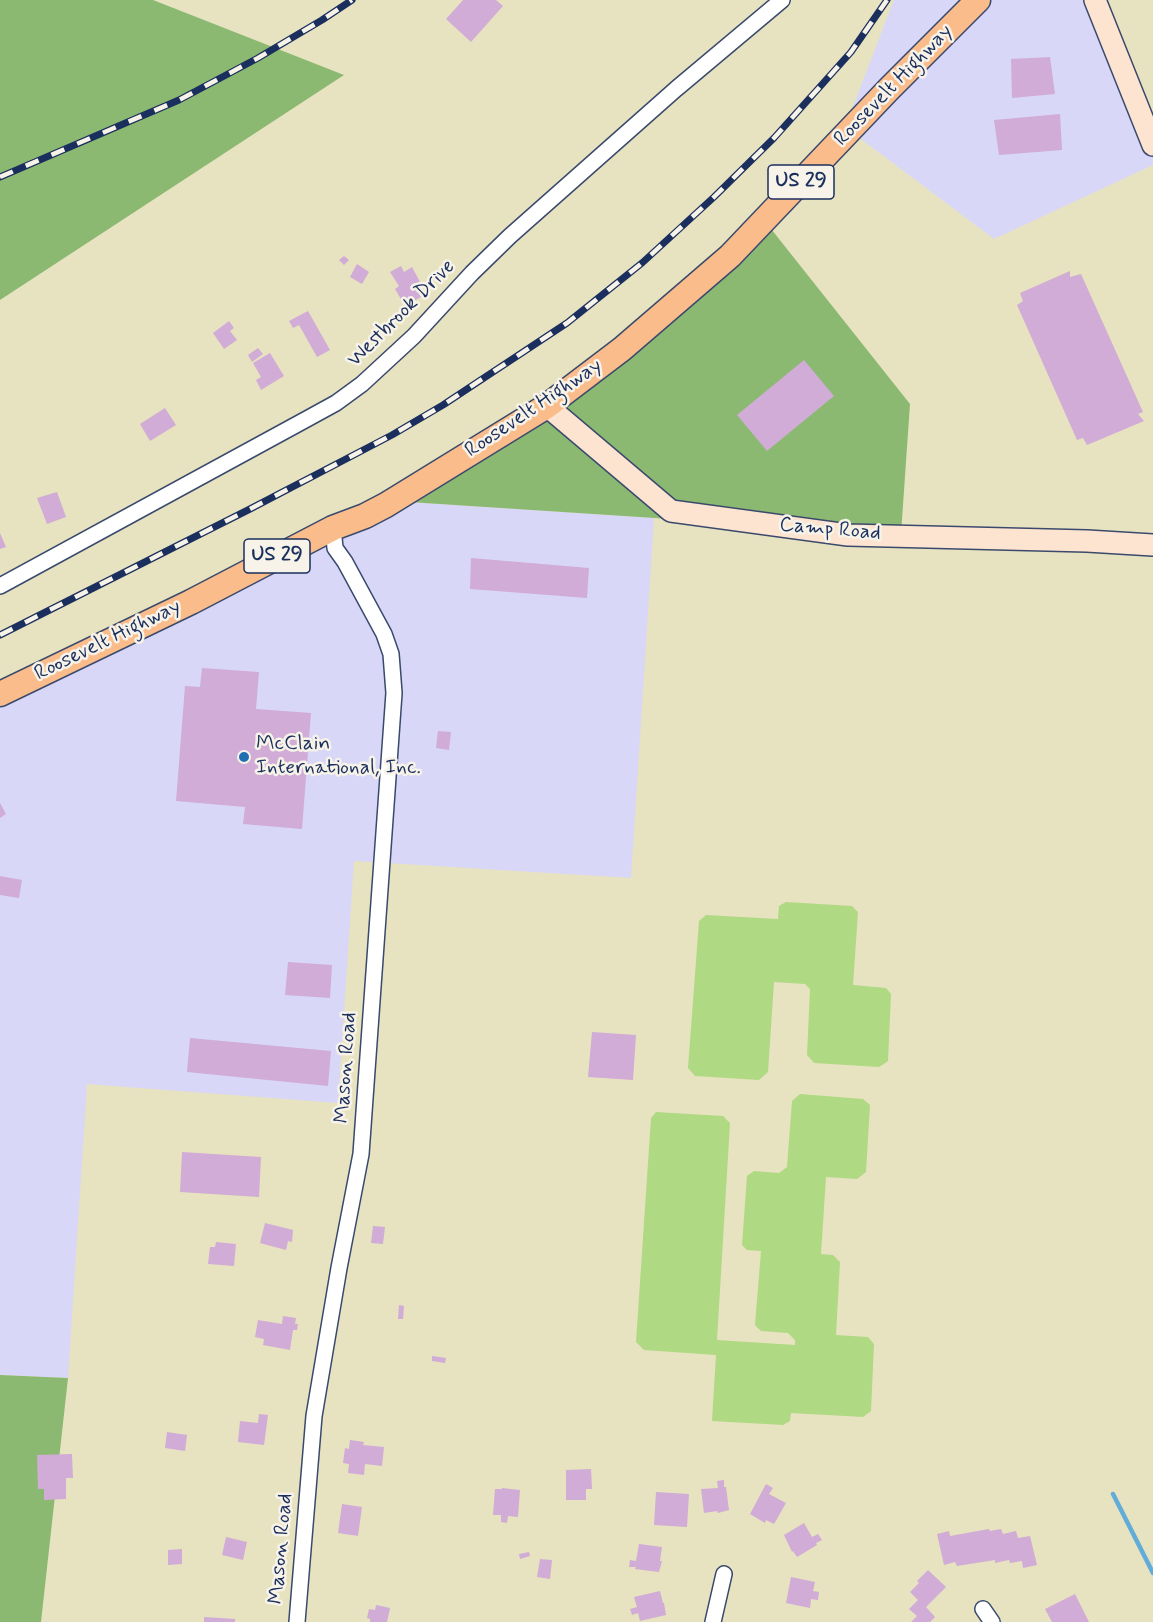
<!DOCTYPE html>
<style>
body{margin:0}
canvas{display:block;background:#e7e2c0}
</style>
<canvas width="1153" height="1622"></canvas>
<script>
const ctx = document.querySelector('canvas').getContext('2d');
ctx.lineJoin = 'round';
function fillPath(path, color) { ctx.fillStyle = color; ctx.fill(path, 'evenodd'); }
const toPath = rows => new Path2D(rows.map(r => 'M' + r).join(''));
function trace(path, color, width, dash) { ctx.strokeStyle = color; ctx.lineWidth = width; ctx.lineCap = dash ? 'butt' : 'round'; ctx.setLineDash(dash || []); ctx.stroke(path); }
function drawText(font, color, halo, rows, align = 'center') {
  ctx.font = font + ' Mynerve,sans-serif'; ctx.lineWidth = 5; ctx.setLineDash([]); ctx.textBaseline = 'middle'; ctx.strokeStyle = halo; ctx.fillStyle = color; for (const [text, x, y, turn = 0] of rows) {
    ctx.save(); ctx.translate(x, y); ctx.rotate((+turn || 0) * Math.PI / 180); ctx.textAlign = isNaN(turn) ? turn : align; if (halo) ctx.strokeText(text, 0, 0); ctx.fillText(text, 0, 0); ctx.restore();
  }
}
fillPath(toPath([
 [894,0,1095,0,1153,156,1153,165,994,239,845,127],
 [378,500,654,518,631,878,354,861,338,1103,87,1084,68,1378,0,1375,0,692]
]), '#d8d7f8');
fillPath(toPath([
 [786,902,852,906,858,912,853,985,886,988,891,994,888,1061,879,1067,814,1063,807,1055,810,989,805,984,774,982,768,1072,759,1080,695,1076,688,1068,699,921,706,915,778,919,779,906],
 [800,1094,863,1099,870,1105,866,1172,857,1179,826,1177,821,1254,833,1255,840,1262,836,1335,868,1337,874,1344,871,1411,863,1417,791,1413,790,1421,783,1425,712,1421,716,1355,644,1350,636,1342,651,1118,656,1112,723,1116,730,1123,717,1340,795,1345,795,1340,788,1333,761,1331,755,1325,761,1251,747,1250,742,1245,747,1176,754,1171,779,1173,787,1167,792,1101]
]), '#b0d984');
fillPath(toPath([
 [0,0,153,0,344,75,0,300],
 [760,215,910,404,901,534,378,500,560,393],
 [0,1375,68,1378,41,1622,0,1622]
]), '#8cb972');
trace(toPath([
 [1113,1494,1153,1573]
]), '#61acd9', 4.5);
fillPath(toPath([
 [463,0,496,0,503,6,471,42,446,19],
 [1050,57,1055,94,1012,98,1011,59],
 [1060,114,1062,150,999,155,994,120],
 [344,256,349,260,344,265,339,260],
 [357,264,369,272,362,284,350,277],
 [401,266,404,272,412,267,420,282,414,286,421,297,405,306,395,289,399,286,390,272],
 [1070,271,1070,277,1081,274,1143,412,1138,414,1144,421,1087,445,1083,438,1077,440,1017,305,1023,301,1020,293],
 [308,311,330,350,317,357,299,325,293,328,289,321],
 [229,321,234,328,230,331,237,340,224,349,213,333],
 [258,348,263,354,252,362,248,355],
 [270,353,284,376,261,390,256,380,261,377,253,363],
 [804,360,834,396,767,451,737,415],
 [165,408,176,425,150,441,140,424],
 [57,492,66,517,47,524,37,498],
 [0,533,6,547,0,549],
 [471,558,589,568,587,598,470,589],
 [202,668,259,672,256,709,311,713,302,829,243,824,245,807,176,801,185,686,200,687],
 [438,731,451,732,449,750,436,748],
 [0,803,6,814,0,818],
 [0,876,22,880,19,898,0,895],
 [288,962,332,965,330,998,285,995],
 [592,1032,636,1035,633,1080,588,1077],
 [190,1038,331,1051,328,1086,187,1072],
 [182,1152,261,1157,259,1197,180,1192],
 [265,1223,293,1230,292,1242,288,1241,286,1250,260,1243],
 [373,1226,385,1227,383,1244,371,1243],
 [216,1242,236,1244,234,1266,208,1264,210,1247,215,1247],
 [399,1305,404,1306,403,1319,398,1319],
 [283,1316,296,1318,295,1324,298,1324,297,1330,293,1330,290,1350,263,1345,264,1339,255,1337,258,1320,282,1324],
 [432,1356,446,1358,445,1363,432,1361],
 [259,1414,268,1415,264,1445,238,1442,240,1421,258,1423],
 [167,1432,187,1435,185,1451,165,1448],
 [350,1440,364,1442,363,1445,384,1447,382,1466,365,1464,364,1475,348,1473,349,1464,343,1463,345,1448,349,1449],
 [72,1454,73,1478,66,1478,66,1499,44,1500,44,1489,38,1489,37,1455],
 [591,1469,592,1489,586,1489,586,1500,566,1500,566,1470],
 [724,1480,724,1487,726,1487,729,1510,718,1513,717,1511,704,1513,701,1489,718,1488,717,1481],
 [766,1484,773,1488,769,1494,786,1503,774,1524,766,1520,765,1523,750,1514],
 [502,1488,520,1490,518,1517,508,1516,507,1523,501,1522,501,1515,493,1515,495,1489,502,1489],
 [656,1492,689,1494,687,1527,654,1525],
 [342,1504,362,1507,358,1536,338,1533],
 [804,1523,812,1537,818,1534,822,1540,816,1543,817,1545,797,1557,793,1551,792,1552,784,1535],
 [989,1529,990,1531,1001,1529,1003,1534,1016,1531,1018,1538,1030,1536,1037,1565,1023,1568,1022,1561,1010,1563,1009,1560,995,1563,995,1560,957,1566,955,1562,944,1565,937,1534,949,1531,950,1536],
 [226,1537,247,1542,243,1560,222,1555],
 [639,1544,662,1547,660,1561,662,1561,659,1572,635,1569,636,1567,629,1567,630,1560,636,1561],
 [182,1549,182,1564,168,1565,168,1550],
 [529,1552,530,1556,520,1559,519,1554],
 [540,1559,552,1560,550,1579,537,1577],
 [928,1570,946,1587,926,1607,935,1617,930,1622,911,1622,917,1616,909,1609,918,1600,910,1592,919,1583,917,1581],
 [791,1577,815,1582,813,1591,819,1592,818,1600,811,1599,810,1608,786,1603],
 [660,1591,663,1603,664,1603,666,1615,640,1621,638,1613,632,1615,630,1609,637,1607,634,1597],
 [1075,1594,1089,1622,1052,1622,1045,1609],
 [376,1605,390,1608,387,1622,370,1622,370,1619,367,1618,369,1609,375,1610],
 [204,1617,235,1619,235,1622,204,1622]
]), '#d0acd6');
const street = toPath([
 [0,586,305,420,336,403,362,384,414,336,472,273,510,236,676,89,782,0],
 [983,1609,992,1622],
 [297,1622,314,1416,339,1268,361,1154,394,693,391,654,384,634,345,562,335,548,333,528],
 [713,1622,724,1574]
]);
const secondary = toPath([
 [1095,0,1153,145],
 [547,406,671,511,848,535,1087,541,1153,545]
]);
const primary = toPath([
 [0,694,191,602,333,528,365,516,386,505,547,406,622,349,730,256,889,89,978,0]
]);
trace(street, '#3a4a6d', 18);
trace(secondary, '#3a4a6d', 24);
trace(primary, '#3a4a6d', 27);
trace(street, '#fff', 15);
trace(secondary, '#fde4d0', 21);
trace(primary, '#f9bc8a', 24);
const rail = toPath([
 [0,177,179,100,258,58,322,20,352,0],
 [0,635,250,509,392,435,443,405,567,323,642,263,714,197,774,138,851,52,887,0]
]);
trace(rail, '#1b2f5e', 7);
trace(rail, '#f7f3e8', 4.5, [14]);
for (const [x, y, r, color] of [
 [244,757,6,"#1f6fb2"]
]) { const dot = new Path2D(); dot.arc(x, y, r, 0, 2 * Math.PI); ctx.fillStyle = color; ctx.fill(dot); trace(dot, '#f7f3e8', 2); }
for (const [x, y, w] of [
 [801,182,66],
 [277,556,66]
]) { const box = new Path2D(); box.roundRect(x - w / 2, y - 17, w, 34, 4.5); ctx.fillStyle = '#f7f3e8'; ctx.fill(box); trace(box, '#1b2f5e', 1.5); }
drawText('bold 20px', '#1b2f5e', null, [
 ["US 29",801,182],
 ["US 29",277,556]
]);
drawText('21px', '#1b2f5e', '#f7f3e8', [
 ["Roosevelt Highway",894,86,-46],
 ["Westbrook Drive",402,314,-45],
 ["Roosevelt Highway",534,409,-34],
 ["Camp Road",830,530,5],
 ["Roosevelt Highway",108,641,-26],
 ["Mason Road",347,1068,-86],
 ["Mason Road",282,1549,-85]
]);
drawText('21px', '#1b2f5e', '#f7f3e8', [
 ["McClain",256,745],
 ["International, Inc.",256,769]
], 'left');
</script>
